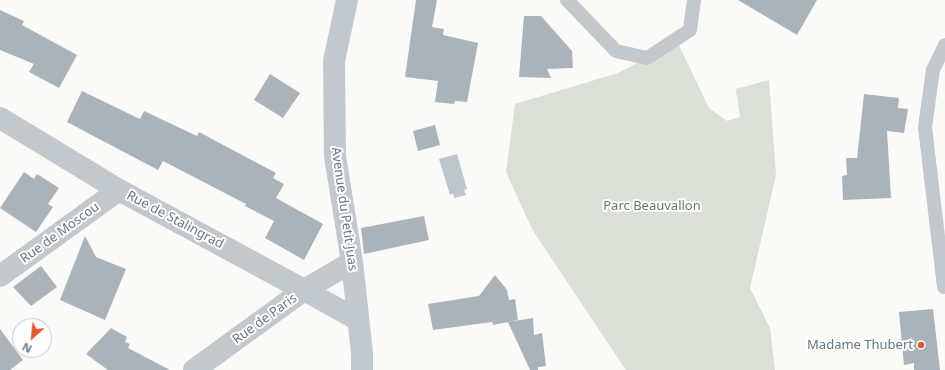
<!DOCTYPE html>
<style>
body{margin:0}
#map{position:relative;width:945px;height:370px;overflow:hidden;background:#fafaf8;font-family:"Noto Sans",sans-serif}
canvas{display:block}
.north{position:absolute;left:12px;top:318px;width:40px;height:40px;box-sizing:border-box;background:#fff;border:1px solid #c1c8cd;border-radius:50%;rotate:207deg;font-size:11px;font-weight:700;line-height:16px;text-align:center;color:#657683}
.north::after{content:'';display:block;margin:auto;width:14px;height:18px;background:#e4572e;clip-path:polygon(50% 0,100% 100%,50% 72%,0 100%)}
</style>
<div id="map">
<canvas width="945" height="370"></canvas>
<div class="north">N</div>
</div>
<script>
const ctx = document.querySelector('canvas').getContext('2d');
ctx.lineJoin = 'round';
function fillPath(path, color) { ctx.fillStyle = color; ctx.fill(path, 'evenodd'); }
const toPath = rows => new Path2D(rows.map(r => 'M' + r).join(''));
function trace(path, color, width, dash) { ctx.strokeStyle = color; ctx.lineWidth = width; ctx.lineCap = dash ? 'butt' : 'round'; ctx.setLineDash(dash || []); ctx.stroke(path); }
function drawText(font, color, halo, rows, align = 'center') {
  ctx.font = font + ' "Noto Sans",sans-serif'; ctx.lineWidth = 4; ctx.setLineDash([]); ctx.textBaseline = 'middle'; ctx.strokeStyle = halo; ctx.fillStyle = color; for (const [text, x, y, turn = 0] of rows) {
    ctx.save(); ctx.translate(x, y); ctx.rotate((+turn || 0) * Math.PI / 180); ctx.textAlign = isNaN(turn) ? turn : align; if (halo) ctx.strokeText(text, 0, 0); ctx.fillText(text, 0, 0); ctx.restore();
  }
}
fillPath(toPath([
 [676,39,709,108,727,121,740,117,736,89,769,80,776,175,750,288,770,328,775,370,626,370,532,229,506,172,515,104,618,73,647,58]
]), '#dadfd7');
fillPath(toPath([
 [457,154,467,189,464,190,466,195,454,198,453,193,450,195,439,159]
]), '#bbc7cb');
fillPath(toPath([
 [416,0,437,0,432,27,444,29,443,35,478,43,467,102,455,101,454,104,435,102,438,81,405,77],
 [738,0,817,0,797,35],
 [0,10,24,21,22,25,77,55,59,88,29,72,34,64,0,50],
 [524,16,541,16,572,51,573,68,547,69,551,78,519,77],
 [270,74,300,93,283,118,254,100],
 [82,91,140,119,144,111,197,136,199,132,276,173,273,178,284,184,276,198,323,224,304,260,265,238,274,221,245,206,246,204,163,161,158,170,67,122],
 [864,94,899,98,898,108,908,109,904,133,887,131,891,198,843,200,842,176,847,175,846,158,857,158],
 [435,125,440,145,418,151,413,131],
 [24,172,34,179,37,174,59,188,48,204,53,207,36,232,0,208],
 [424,216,429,240,364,254,361,228],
 [85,236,96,257,126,269,105,320,60,300],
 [41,266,57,287,31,306,13,287],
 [495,275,507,290,509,300,515,299,518,320,493,325,492,322,433,330,428,304,479,296],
 [933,309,940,370,914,370,914,363,904,365,899,312],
 [533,318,534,335,542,333,546,366,538,367,538,370,530,370,508,322],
 [111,328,127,337,125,342,130,344,128,348,170,370,108,370,86,354],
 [0,329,23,360,10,370,0,370]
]), '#aab3b9');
trace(toPath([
 [567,0,616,51,647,58,690,30,694,0],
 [944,287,925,127,933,70,945,45]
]), '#c3c8cc', 14);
trace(toPath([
 [347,0,334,61,335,156,352,262,362,353,362,370],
 [0,118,119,190,304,290,352,262],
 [0,276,119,190],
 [194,370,304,290,358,320]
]), '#c3c8cc', 22);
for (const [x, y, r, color] of [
 [921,345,4,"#e4572e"]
]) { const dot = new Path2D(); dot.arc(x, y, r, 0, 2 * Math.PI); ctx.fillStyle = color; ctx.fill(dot); trace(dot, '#fff', 1.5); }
drawText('13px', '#687a64', '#fff', [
 ["Parc Beauvallon",652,206]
]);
drawText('13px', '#657683', '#fff', [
 ["Avenue du Petit Juas",344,209,82],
 ["Rue de Stalingrad",175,220,28],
 ["Rue de Moscou",60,233,-36],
 ["Rue de Paris",265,319,-36]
]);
drawText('13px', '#657683', '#fff', [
 ["Madame Thubert",913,345]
], 'right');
</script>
